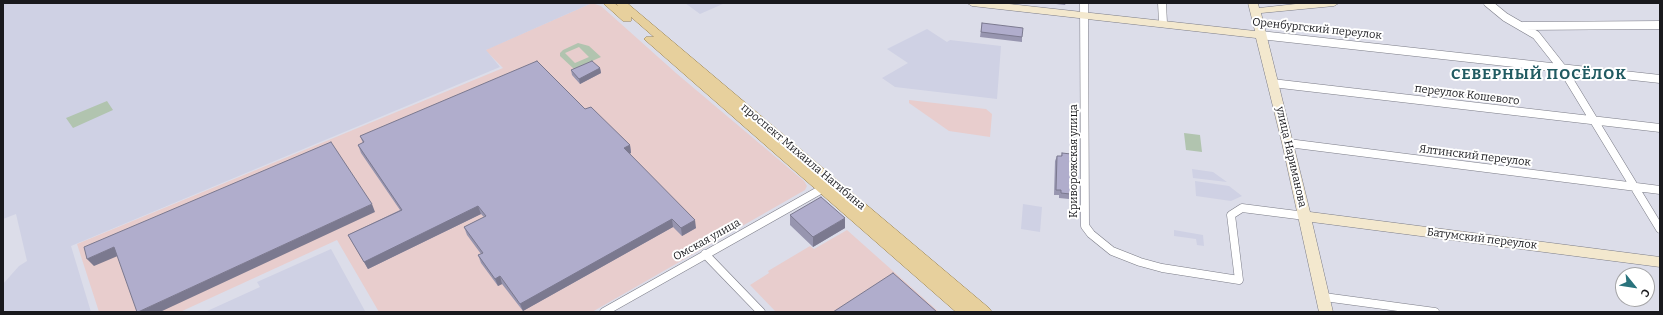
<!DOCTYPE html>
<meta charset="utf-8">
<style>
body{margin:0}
#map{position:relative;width:1663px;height:315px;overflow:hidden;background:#dcdde9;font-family:Bitter,serif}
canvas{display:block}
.frame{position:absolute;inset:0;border:4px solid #19191d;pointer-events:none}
.north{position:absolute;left:1615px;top:267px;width:40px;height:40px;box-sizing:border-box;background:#fff;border:1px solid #a3a3a5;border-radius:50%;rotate:120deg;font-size:11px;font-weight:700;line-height:16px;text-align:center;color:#19191d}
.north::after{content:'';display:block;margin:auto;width:14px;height:18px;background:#2a737c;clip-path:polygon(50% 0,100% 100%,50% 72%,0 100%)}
</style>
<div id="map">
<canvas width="1663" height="315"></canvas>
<div class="frame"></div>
<div class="north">С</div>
</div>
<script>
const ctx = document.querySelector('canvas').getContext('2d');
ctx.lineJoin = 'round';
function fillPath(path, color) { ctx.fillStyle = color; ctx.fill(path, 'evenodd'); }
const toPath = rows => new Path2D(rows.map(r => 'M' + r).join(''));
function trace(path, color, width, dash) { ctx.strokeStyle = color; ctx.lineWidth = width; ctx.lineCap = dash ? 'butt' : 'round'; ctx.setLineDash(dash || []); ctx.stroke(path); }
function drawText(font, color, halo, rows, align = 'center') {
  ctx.font = font + ' Bitter,serif'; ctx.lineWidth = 4; ctx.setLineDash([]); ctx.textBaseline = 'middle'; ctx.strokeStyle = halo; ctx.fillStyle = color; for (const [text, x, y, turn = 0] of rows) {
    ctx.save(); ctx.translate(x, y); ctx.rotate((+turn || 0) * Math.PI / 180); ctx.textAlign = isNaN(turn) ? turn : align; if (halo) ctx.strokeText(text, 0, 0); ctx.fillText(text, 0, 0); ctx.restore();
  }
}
fillPath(toPath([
 [592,3,601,6,676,73,804,181,807,186,805,190,592,312,379,312,337,240,180,312,99,312,77,244,503,68,485,50],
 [909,100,986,109,992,114,990,137,949,131,909,103],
 [847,230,939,312,776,312,750,285,769,273,768,271,810,246,814,249]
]), '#e8cdcd');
fillPath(toPath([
 [3,3,592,3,486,50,500,67,71,246,91,312,3,312,3,284,19,266,27,261,16,214,3,219],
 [685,3,725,3,700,14],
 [927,29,947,42,950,40,1001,46,997,99,895,87,882,78,908,63,887,49],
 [1192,169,1213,172,1227,182,1193,178],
 [1195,181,1229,186,1242,196,1231,201,1196,196],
 [1023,204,1042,207,1040,232,1021,229],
 [1174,230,1203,235,1204,246,1197,245,1196,239,1174,236],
 [331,249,365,311,205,312,260,287,257,282]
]), '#cfd1e4');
fillPath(toPath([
 [578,43,589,46,601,57,574,69,560,56,560,53,563,50],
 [579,47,589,57,575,63,565,53],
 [107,101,113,110,73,128,66,118],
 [1184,133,1200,135,1202,152,1186,150]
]), '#b1c4af');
const street = toPath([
 [1084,3,1085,226,1091,234,1112,251,1140,262,1162,268,1239,280,1231,215,1242,208,1305,216],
 [1162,3,1163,23],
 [1488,3,1505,17,1536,35,1562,68,1660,229],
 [1523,26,1660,25],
 [1260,35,1660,79],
 [1272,83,1660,128],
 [1288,143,1660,190],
 [705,254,761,312],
 [1324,297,1435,312],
 [604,312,822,189]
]);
const secondary = toPath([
 [967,3,1000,3,1255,31,1248,3,1258,3,1259,8,1305,3,1339,3,1334,6,1261,13,1310,212,1660,257,1660,267,1312,222,1333,312,1319,312,1282,143,1256,38,972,6,967,3]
]);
const primary = toPath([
 [603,3,614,3,618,6,616,3,627,3,989,308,992,312,956,312,644,39,646,37,654,37,631,17,631,21,623,21,603,3]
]);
trace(street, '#7b7c87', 9);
trace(secondary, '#7b7c87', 1);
trace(primary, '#947c46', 1);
trace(street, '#fff', 8);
fillPath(secondary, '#f3e8ce');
fillPath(primary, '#e7d09d');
fillPath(toPath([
 [1047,3,1066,3,1065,5],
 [982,23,1022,37,1022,42,980,37],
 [600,68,601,73,580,84,572,75,571,70],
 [585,109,630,145,631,153,629,154,696,228,682,236,673,227,523,311,502,284,498,286,481,263,478,255,481,254,467,235,464,227,484,217,481,214,368,269,348,235,400,210,361,153,358,145,363,143,360,136],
 [1062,153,1071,157,1074,192,1073,197,1069,197,1069,199,1059,198,1059,195,1054,195,1055,161,1057,156,1061,156],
 [790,215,845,228,813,247,790,225]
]), '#9795af');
fillPath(toPath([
 [600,68,601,73,580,84,579,79],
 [630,145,631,153,625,156,624,148],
 [372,204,375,212,160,312,138,312],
 [478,206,481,214,368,269,364,262],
 [845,218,845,228,813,247,813,237],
 [672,219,673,227,523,311,520,304],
 [695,220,696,228,682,236,681,228],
 [114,247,120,255,94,266,87,259],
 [500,276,502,284,498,286,495,279]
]), '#7b798f');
const building = toPath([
 [982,23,1023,28,1022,37,981,32,982,23],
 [537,61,585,109,591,107,630,145,624,148,695,220,681,228,672,219,520,304,500,276,495,279,478,255,483,253,464,227,486,216,478,206,364,262,348,235,402,210,358,145,364,142,360,136,537,61],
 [592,61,600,68,579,79,571,70,592,61],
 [331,142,372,204,138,312,137,312,114,247,87,259,84,247,331,142],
 [1062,153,1071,154,1071,157,1074,158,1074,192,1070,192,1070,194,1061,193,1061,190,1056,190,1057,156,1062,156,1062,153],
 [821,197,845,218,813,237,790,215,821,197],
 [893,273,937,312,833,312,893,273]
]);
fillPath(building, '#b0adcc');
trace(building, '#7b798f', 1);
drawText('11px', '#19191d', '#fff', [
 ["Оренбургский переулок",1317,29,6],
 ["переулок Кошевого",1467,95,7],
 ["Ялтинский переулок",1475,156,7],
 ["проспект Михаила Нагибина",803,157,40],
 ["улица Нариманова",1291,157,77],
 ["Криворожская улица",1074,161,-90],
 ["Батумский переулок",1482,239,7],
 ["Омская улица",707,240,-29]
]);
ctx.letterSpacing = '1px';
drawText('bold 15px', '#215b62', '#fff', [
 ["СЕВЕРНЫЙ ПОСЁЛОК",1539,75]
]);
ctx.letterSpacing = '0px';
</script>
